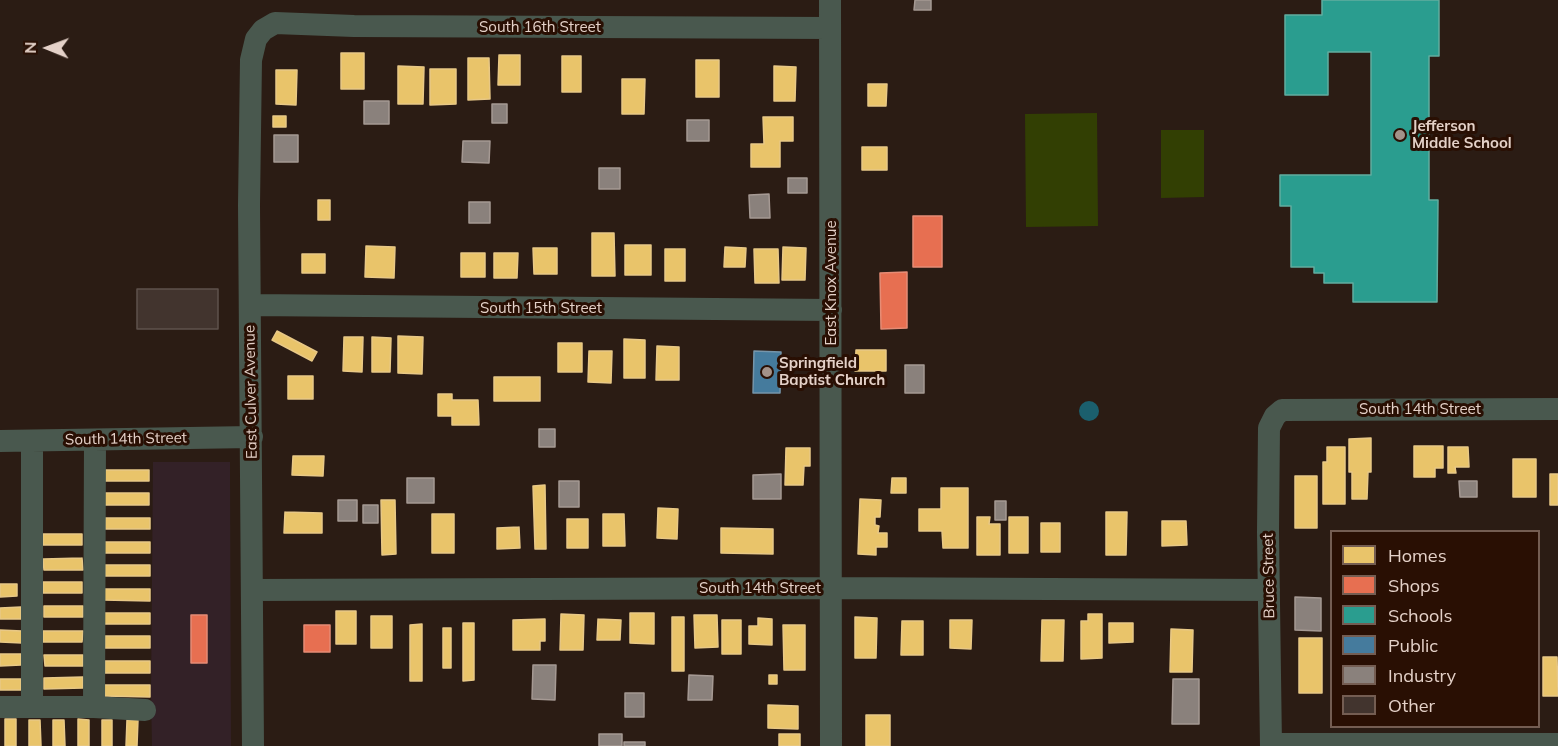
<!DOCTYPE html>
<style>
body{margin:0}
#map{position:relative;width:1558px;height:746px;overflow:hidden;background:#2b1c14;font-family:Mulish,sans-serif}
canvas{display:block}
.legend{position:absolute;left:1330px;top:530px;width:210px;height:198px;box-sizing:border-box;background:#290f03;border:2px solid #745d52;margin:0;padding:8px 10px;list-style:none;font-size:18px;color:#e4d1c8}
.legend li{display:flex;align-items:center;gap:12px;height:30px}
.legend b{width:30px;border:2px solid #745d52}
.north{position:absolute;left:18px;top:18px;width:60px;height:60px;-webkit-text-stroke:4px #290f03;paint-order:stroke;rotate:271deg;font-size:16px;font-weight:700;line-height:24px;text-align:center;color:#e4d1c8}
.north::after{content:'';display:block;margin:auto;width:21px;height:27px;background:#e4d1c8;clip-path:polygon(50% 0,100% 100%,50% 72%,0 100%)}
</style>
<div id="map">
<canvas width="1558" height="746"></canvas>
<ul class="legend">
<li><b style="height:16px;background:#e9c46a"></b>Homes</li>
<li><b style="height:16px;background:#e76f51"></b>Shops</li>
<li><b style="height:16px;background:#2a9d8f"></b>Schools</li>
<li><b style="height:16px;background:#457b9d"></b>Public</li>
<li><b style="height:16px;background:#8a817c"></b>Industry</li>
<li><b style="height:16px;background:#42342e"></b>Other</li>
</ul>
<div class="north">N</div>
</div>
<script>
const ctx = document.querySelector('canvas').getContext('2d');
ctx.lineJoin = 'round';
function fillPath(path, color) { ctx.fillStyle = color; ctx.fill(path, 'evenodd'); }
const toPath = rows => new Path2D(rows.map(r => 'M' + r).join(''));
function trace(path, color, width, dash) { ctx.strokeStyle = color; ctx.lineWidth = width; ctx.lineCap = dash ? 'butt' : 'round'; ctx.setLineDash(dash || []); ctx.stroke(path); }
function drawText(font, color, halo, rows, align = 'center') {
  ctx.font = font + ' Mulish,sans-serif'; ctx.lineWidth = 6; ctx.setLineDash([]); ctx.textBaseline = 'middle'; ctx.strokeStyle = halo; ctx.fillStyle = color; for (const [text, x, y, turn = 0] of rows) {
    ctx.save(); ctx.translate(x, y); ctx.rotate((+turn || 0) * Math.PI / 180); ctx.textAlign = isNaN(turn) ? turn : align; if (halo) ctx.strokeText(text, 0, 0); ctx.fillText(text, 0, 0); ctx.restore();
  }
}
fillPath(toPath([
 [153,462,230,462,231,746,152,746,151,695]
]), '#332127');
fillPath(toPath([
 [1097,113,1098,226,1026,227,1025,114],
 [1161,130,1204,130,1204,197,1161,198]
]), '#323f03');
fillPath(toPath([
 '1079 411a10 10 0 1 1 20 0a10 10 0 1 1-20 0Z'
]), '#1b5f6d');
const homes = toPath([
 [341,53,364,53,364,89,341,89,341,53],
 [499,55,520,55,520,85,498,85,499,55],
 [562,56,581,56,581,92,562,92,562,56],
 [468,58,489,58,490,99,468,100,468,58],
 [696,60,719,60,719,97,696,97,696,60],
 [398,66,424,67,423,104,398,104,398,66],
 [774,66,796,67,795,101,774,101,774,66],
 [430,69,456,69,456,104,430,105,430,69],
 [276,70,297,70,296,105,276,104,276,70],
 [622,79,645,79,644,114,622,114,622,79],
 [868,84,887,84,886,106,868,106,868,84],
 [273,116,286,116,286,127,273,127,273,116],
 [763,117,793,117,793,141,780,141,780,167,751,167,751,144,764,144,763,117],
 [862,147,887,147,887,170,862,170,862,147],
 [318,200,330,200,330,220,318,220,318,200],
 [592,233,614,233,615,276,592,276,592,233],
 [625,245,651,245,651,275,625,275,625,245],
 [366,246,395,247,394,278,365,277,366,246],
 [725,247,746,248,745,267,724,267,725,247],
 [783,247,806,248,805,280,782,280,783,247],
 [533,248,557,248,557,274,534,274,533,248],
 [665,249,685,249,685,281,665,281,665,249],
 [754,249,778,249,779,283,755,283,754,249],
 [461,253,485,253,485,277,461,277,461,253],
 [494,253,518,253,517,278,494,278,494,253],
 [302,254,325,254,325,273,302,273,302,254],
 [277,331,317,352,312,361,272,340,277,331],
 [398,336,423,337,422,374,398,373,398,336],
 [344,337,363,337,362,372,343,371,344,337],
 [372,337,391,338,390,372,372,372,372,337],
 [624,339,645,340,645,378,624,378,624,339],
 [558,343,582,343,582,372,558,372,558,343],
 [657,346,679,347,679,380,656,380,657,346],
 [856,350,886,350,886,371,855,371,856,350],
 [589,351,612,351,611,383,588,382,589,351],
 [288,376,313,376,313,399,288,399,288,376],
 [494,377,540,377,540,401,494,401,494,377],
 [438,394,452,394,452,400,478,400,479,425,452,425,452,416,438,416,438,394],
 [1371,438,1371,472,1368,472,1367,499,1352,499,1352,472,1349,472,1349,439,1371,438],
 [1414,446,1443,446,1443,468,1435,468,1435,477,1414,477,1414,446],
 [1327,447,1345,447,1345,504,1323,504,1323,462,1327,462,1327,447],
 [1448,447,1468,447,1469,467,1455,467,1456,473,1448,473,1448,447],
 [786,448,810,448,810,466,804,466,803,485,785,485,786,448],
 [293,456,324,456,323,476,292,475,293,456],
 [1513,459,1536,459,1536,497,1513,497,1513,459],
 [104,470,149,470,149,481,104,481,104,470],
 [1550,474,1558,474,1558,505,1550,505,1550,474],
 [1295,476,1317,476,1317,528,1295,528,1295,476],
 [892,478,906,478,906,493,891,493,892,478],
 [545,485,546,549,535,549,533,486,545,485],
 [941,488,968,488,968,548,943,548,942,531,919,531,919,509,941,509,941,488],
 [104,493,149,493,149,505,104,505,104,493],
 [860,499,881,500,880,517,875,517,875,525,879,526,878,533,887,533,887,547,876,547,876,555,858,554,860,499],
 [381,500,395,500,396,554,382,555,381,500],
 [658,508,678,509,677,539,657,538,658,508],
 [285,512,322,513,322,533,284,533,285,512],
 [1106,512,1127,512,1126,555,1106,555,1106,512],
 [432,514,454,514,454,553,432,553,432,514],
 [603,514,624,514,625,546,603,546,603,514],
 [977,517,990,517,989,524,1000,524,1000,555,977,555,977,517],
 [1009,517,1028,517,1028,553,1009,553,1009,517],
 [105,518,150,518,150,529,105,529,105,518],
 [567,519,588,519,588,548,567,548,567,519],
 [1162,521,1186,521,1187,545,1162,546,1162,521],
 [1041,523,1060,523,1060,552,1041,552,1041,523],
 [519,527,520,548,497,549,497,528,519,527],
 [721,528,773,529,773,554,721,553,721,528],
 [43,534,82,534,82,545,43,545,43,534],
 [104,542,150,542,150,553,104,553,104,542],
 [82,558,83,570,44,570,43,559,82,558],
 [105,565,150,565,150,576,105,576,105,565],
 [43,582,82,582,82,593,43,593,43,582],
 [0,584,17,584,17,596,0,597,0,584],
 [104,589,150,589,150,601,103,600,104,589],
 [44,606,83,606,83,617,44,617,44,606],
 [21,607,21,619,0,619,0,608,21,607],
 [336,611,356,611,356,644,336,644,336,611],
 [104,613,150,613,150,624,104,624,104,613],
 [630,613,654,613,654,644,630,643,630,613],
 [561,614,584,615,583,650,560,650,561,614],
 [1088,614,1102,614,1102,658,1081,659,1081,621,1088,621,1088,614],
 [694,615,717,615,718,647,695,648,694,615],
 [371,616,392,616,392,648,371,648,371,616],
 [672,617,684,617,684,671,672,671,672,617],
 [855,617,877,618,876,658,855,658,855,617],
 [758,618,772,619,772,645,749,644,749,626,758,626,758,618],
 [545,619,545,641,540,641,540,650,513,650,513,620,545,619],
 [598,619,621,620,620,640,597,640,598,619],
 [722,620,741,620,741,654,722,654,722,620],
 [950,620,972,620,971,649,950,648,950,620],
 [1042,620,1064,620,1063,661,1041,661,1042,620],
 [902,621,923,621,923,655,901,655,902,621],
 [463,623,474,623,474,680,463,681,463,623],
 [1109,623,1133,623,1133,642,1109,643,1109,623],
 [422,624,422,681,410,681,410,625,422,624],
 [783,625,805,625,805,670,784,670,783,625],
 [443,628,451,628,451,668,443,668,443,628],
 [1171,629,1193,630,1192,672,1170,672,1171,629],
 [0,630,22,631,22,643,0,642,0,630],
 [43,631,83,631,82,642,43,642,43,631],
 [105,636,150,636,150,648,105,648,105,636],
 [1299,638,1322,638,1322,693,1299,693,1299,638],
 [0,654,21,654,21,665,0,666,0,654],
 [44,655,83,655,83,666,45,666,44,655],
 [1543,657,1557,657,1558,696,1543,696,1543,657],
 [105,661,150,661,150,673,105,673,105,661],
 [769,675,777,675,777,684,769,684,769,675],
 [83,677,83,688,44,689,44,678,83,677],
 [0,679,21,679,21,690,0,690,0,679],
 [104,685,150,685,150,697,105,696,104,685],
 [768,705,798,706,798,729,768,728,768,705],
 [866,715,890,715,890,746,866,746,866,715],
 [5,719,16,719,16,746,5,746,5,719],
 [78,719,89,720,89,746,78,746,78,719],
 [29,720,40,720,41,746,29,746,29,720],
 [53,720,64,720,65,746,53,746,53,720],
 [102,720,112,720,112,746,102,746,102,720],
 [127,720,138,720,137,746,126,746,127,720],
 [779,734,800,734,800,746,779,746,779,734]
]);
fillPath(homes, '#e9c46a');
trace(homes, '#e8c886', 1.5);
const shops = toPath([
 [913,216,942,216,942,267,913,267,913,216],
 [907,272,907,328,881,329,880,273,907,272],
 [191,615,207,615,207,663,191,663,191,615],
 [304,625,330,625,330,652,304,652,304,625]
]);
fillPath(shops, '#e76f51');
trace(shops, '#e68c75', 1.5);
const schools = toPath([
 [1322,0,1439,0,1439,56,1429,56,1429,200,1438,200,1437,302,1353,302,1353,283,1324,283,1324,273,1314,273,1314,267,1291,267,1291,206,1280,206,1280,175,1371,175,1371,52,1328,52,1328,95,1285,95,1285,15,1322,15,1322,0]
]);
fillPath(schools, '#2a9d8f');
trace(schools, '#62ada0', 1.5);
const public = toPath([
 [754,351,781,352,780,393,753,393,754,351]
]);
fillPath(public, '#457b9d');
trace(public, '#7595aa', 1.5);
const industry = toPath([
 [915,0,931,0,931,10,914,10,915,0],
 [364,101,389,101,389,124,364,124,364,101],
 [492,104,507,104,507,123,492,123,492,104],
 [687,120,709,120,709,141,687,141,687,120],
 [274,135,298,135,298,162,274,162,274,135],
 [463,141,490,141,489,163,462,162,463,141],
 [599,168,620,168,620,189,599,189,599,168],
 [788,178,807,178,807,193,788,193,788,178],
 [769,194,770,218,750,218,749,195,769,194],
 [469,202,490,202,490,223,469,223,469,202],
 [905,365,924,365,924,393,905,393,905,365],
 [539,429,555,429,555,447,539,447,539,429],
 [781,474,781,499,753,499,753,475,781,474],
 [407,478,434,478,434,503,407,503,407,478],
 [559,481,579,481,579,507,559,507,559,481],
 [1459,481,1477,481,1477,497,1460,497,1459,481],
 [338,500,357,500,357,521,338,521,338,500],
 [995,501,1006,501,1006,520,995,520,995,501],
 [363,505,378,505,378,523,363,523,363,505],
 [1295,597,1321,598,1321,631,1295,630,1295,597],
 [533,665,556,665,555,700,532,699,533,665],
 [689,675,713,676,712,700,688,700,689,675],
 [1173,679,1199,679,1199,724,1172,724,1173,679],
 [625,693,644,693,644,717,625,717,625,693],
 [599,734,622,734,622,746,599,746,599,734],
 [624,742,645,742,645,746,624,746,624,742]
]);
fillPath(industry, '#8a817c');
trace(industry, '#a59993', 1.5);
const building = toPath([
 [137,289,218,289,218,329,137,329,137,289]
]);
fillPath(building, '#42342e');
trace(building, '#5f524c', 1.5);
trace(toPath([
 [830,0,831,746],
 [250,305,831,310],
 [0,441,252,437],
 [252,590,831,588,1269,590],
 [32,706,32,441],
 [0,707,94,707,145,710],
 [94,707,95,440],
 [1271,744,1558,744],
 [253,746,249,205,251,60,256,39,263,30,275,23,354,26,830,28],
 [1271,746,1268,532,1269,428,1275,416,1282,410,1558,409]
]), '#49584e', 22);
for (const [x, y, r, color] of [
 [1400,135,6,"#a39289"],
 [767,372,6,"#a39289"]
]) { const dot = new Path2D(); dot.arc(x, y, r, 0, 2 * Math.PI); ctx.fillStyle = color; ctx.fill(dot); trace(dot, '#290f03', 2); }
drawText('15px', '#e4d1c8', '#290f03', [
 ["South 16th Street",540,27],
 ["East Knox Avenue",831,283,-90],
 ["South 15th Street",541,308],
 ["East Culver Avenue",251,392,-91],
 ["South 14th Street",1420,409],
 ["South 14th Street",126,439,-1],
 ["Bruce Street",1269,576,-91],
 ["South 14th Street",760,588]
]);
drawText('bold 15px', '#e4d1c8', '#290f03', [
 ["Jefferson",1412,126],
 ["Middle School",1412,143],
 ["Springfield",779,363],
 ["Baptist Church",779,380]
], 'left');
</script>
